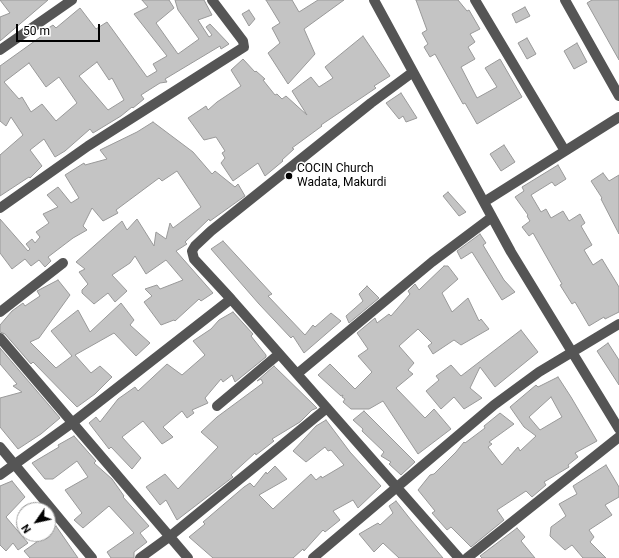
<!DOCTYPE html>
<style>
body{margin:0}
#map{position:relative;width:619px;height:558px;overflow:hidden;background:#fff;font-family:Roboto,sans-serif}
canvas{display:block}
.north{position:absolute;left:16px;top:502px;width:40px;height:40px;box-sizing:border-box;background:#fff;border:1px solid #999;border-radius:50%;rotate:236deg;font-size:11px;font-weight:700;line-height:16px;text-align:center;color:#000}
.north::after{content:'';display:block;margin:auto;width:14px;height:18px;background:#000;clip-path:polygon(50% 0,100% 100%,50% 72%,0 100%)}
.scale{position:absolute;left:16px;top:24px;width:84px;height:18px;box-sizing:border-box;border:2px solid #000;border-top:0;padding-left:5px;font-size:12px;line-height:14px;white-space:nowrap;color:#000;-webkit-text-stroke:3px #fff;paint-order:stroke}
</style>
<div id="map">
<canvas width="619" height="558"></canvas>
<div class="north">N</div>
<div class="scale">50 m</div>
</div>
<script>
const ctx = document.querySelector('canvas').getContext('2d');
ctx.lineJoin = 'round';
function fillPath(path, color) { ctx.fillStyle = color; ctx.fill(path, 'evenodd'); }
const toPath = rows => new Path2D(rows.map(r => 'M' + r).join(''));
function trace(path, color, width, dash) { ctx.strokeStyle = color; ctx.lineWidth = width; ctx.lineCap = dash ? 'butt' : 'round'; ctx.setLineDash(dash || []); ctx.stroke(path); }
function drawText(font, color, halo, rows, align = 'center') {
  ctx.font = font + ' Roboto,sans-serif'; ctx.lineWidth = 3; ctx.setLineDash([]); ctx.textBaseline = 'middle'; ctx.strokeStyle = halo; ctx.fillStyle = color; for (const [text, x, y, turn = 0] of rows) {
    ctx.save(); ctx.translate(x, y); ctx.rotate((+turn || 0) * Math.PI / 180); ctx.textAlign = isNaN(turn) ? turn : align; if (halo) ctx.strokeText(text, 0, 0); ctx.fillText(text, 0, 0); ctx.restore();
  }
}
const building = toPath([
 [0,0,48,0,0,41,0,17,10,13,0,0],
 [142,0,169,0,174,8,156,23,178,54,199,39,178,10,175,0,204,0,212,15,198,20,209,37,212,35,206,27,210,24,229,44,221,49,220,46,165,79,167,82,160,83,141,95,144,99,133,108,132,107,121,116,93,133,90,129,65,151,55,157,44,139,30,150,42,166,30,178,29,177,0,196,0,155,23,135,11,117,6,126,0,121,0,66,46,33,44,31,53,25,56,28,80,8,96,29,107,22,147,77,157,71,153,64,167,56,134,14,148,7,142,0],
 [97,62,109,80,112,78,124,100,108,110,79,76,97,62],
 [29,63,46,87,59,77,77,103,56,121,42,104,31,112,22,97,19,99,4,82,29,63],
 [266,0,292,0,299,12,318,0,344,0,304,29,315,54,288,84,268,53,280,43,272,28,280,23,266,0],
 [416,0,458,0,467,11,469,10,480,29,470,34,475,42,468,47,475,59,461,67,477,98,497,87,485,68,500,59,522,97,477,124,465,103,463,104,435,54,430,57,424,47,428,44,422,33,427,30,416,0],
 [592,0,619,0,619,60,587,3,592,0],
 [525,7,530,16,516,23,512,14,525,7],
 [249,10,255,19,249,26,242,14,249,10],
 [363,36,390,76,374,86,376,88,321,125,322,126,292,148,294,149,282,160,283,161,265,176,258,163,233,181,221,163,225,158,222,153,225,151,216,137,204,140,188,118,206,106,208,110,217,102,241,86,231,70,243,59,255,72,256,71,265,79,263,80,275,95,277,94,282,99,286,96,307,115,292,91,311,77,319,87,333,78,325,67,363,36],
 [527,38,536,54,527,59,518,43,527,38],
 [577,43,587,62,574,69,564,51,577,43],
 [401,93,417,118,406,122,403,116,399,119,386,103,401,93],
 [153,122,193,152,212,174,215,171,235,187,238,184,245,196,210,221,209,219,185,242,187,244,176,251,213,293,201,301,199,299,175,321,174,320,161,325,144,302,152,296,145,289,157,285,160,289,183,280,166,260,146,274,135,256,130,263,112,275,127,291,115,302,108,293,94,304,82,293,82,290,88,284,79,272,85,269,76,262,122,221,127,230,137,219,154,246,156,232,166,239,170,223,173,228,201,207,177,171,162,181,159,178,116,210,118,213,103,221,92,208,83,226,87,230,73,238,48,257,51,261,45,267,39,260,31,266,25,259,12,269,0,253,0,219,28,251,30,249,26,244,32,239,35,243,40,237,36,232,49,223,43,214,58,207,47,195,58,187,71,203,79,198,65,175,84,163,85,165,107,159,100,150,137,132,153,122],
 [504,145,515,162,501,171,490,154,504,145],
 [558,165,566,179,555,186,552,182,531,195,541,212,546,209,551,218,563,211,569,221,580,214,585,223,581,226,592,245,584,250,593,265,602,259,619,287,619,312,605,319,604,317,589,326,575,302,572,304,560,285,562,284,533,233,529,236,522,227,530,221,527,216,528,215,515,197,524,191,522,187,558,165],
 [603,173,609,181,619,175,619,234,601,199,602,198,591,181,603,173],
 [448,192,466,212,459,216,443,196,448,192],
 [480,234,486,243,483,245,504,280,515,292,502,300,472,252,461,259,457,251,480,234],
 [223,241,272,294,268,296,305,335,313,325,315,327,331,313,341,321,304,353,293,336,291,338,259,304,211,249,223,241],
 [444,266,448,266,458,279,442,293,452,312,468,298,479,321,481,319,489,329,461,345,454,340,433,354,428,346,432,343,418,329,399,346,414,363,408,370,413,374,396,388,425,418,434,409,451,429,418,454,383,401,369,409,351,409,343,402,345,399,342,397,343,395,341,396,318,375,330,364,355,389,372,372,358,356,368,349,357,333,375,318,377,323,389,314,391,316,410,294,408,291,415,284,419,290,444,266],
 [58,280,70,295,39,338,30,342,56,368,72,356,51,331,78,310,90,332,121,303,134,320,130,325,150,343,136,356,114,333,75,355,91,373,100,366,112,377,95,394,77,407,33,362,31,364,5,334,0,332,0,325,12,311,23,303,25,306,40,296,37,291,58,280],
 [367,286,379,298,349,323,346,316,363,301,359,294,367,286],
 [233,312,253,334,251,336,266,355,266,357,235,382,232,375,223,382,221,379,205,398,208,403,192,410,194,413,187,418,182,411,163,427,173,437,162,444,143,421,122,437,141,458,132,469,111,447,109,449,89,423,96,417,100,422,118,399,135,387,138,391,167,364,182,375,205,355,193,341,211,329,219,320,233,312],
 [521,330,538,352,495,387,480,367,470,388,482,398,464,409,454,397,441,409,426,391,439,380,436,376,451,365,461,376,521,330],
 [608,343,619,360,619,385,597,351,608,343],
 [0,348,60,418,41,434,18,449,0,427,0,398,22,392,13,386,17,384,0,364,0,348],
 [274,366,317,408,312,410,300,422,272,439,274,441,256,455,255,453,231,475,233,477,177,520,166,500,160,505,146,487,165,474,178,489,218,447,201,432,217,417,263,383,261,379,257,381,274,366],
 [558,377,571,397,597,441,575,453,578,457,568,465,569,467,544,482,546,485,532,497,526,491,497,510,504,520,471,547,451,527,447,530,432,513,435,511,418,490,430,475,434,474,456,452,464,442,465,443,485,428,484,426,500,413,514,424,489,442,492,444,488,447,502,465,518,447,520,451,536,436,524,427,510,407,536,385,538,387,558,377],
 [551,397,562,417,540,430,529,417,551,397],
 [364,411,415,462,401,475,389,464,391,462,381,456,384,452,362,431,363,429,353,420,364,411],
 [326,420,350,452,381,486,358,508,353,500,333,511,340,520,325,532,323,530,304,551,303,549,293,558,213,558,189,537,205,524,203,522,244,487,250,483,254,487,266,472,267,474,275,466,287,479,259,495,273,509,311,474,316,480,321,476,322,478,344,465,331,450,328,451,325,447,306,462,293,451,316,426,326,420],
 [74,436,96,461,94,463,112,479,124,496,123,497,149,526,140,533,147,542,134,552,134,558,111,558,107,552,134,533,109,506,83,528,74,520,82,513,65,490,88,477,77,461,53,479,45,479,32,463,59,447,58,445,74,436],
 [606,465,619,487,619,497,605,505,612,515,589,530,594,537,590,542,606,558,583,558,572,545,565,550,550,536,551,527,566,516,559,504,577,494,573,486,606,465],
 [12,481,25,497,6,517,28,543,18,550,13,543,6,551,0,545,0,486,12,481],
 [396,501,411,520,443,558,399,558,383,543,374,552,359,534,378,523,380,525,393,513,389,506,396,501],
 [56,526,78,558,30,558,24,551,48,534,56,526],
 [517,528,525,537,521,541,535,558,482,558,480,556,517,528]
]);
fillPath(building, '#c4c4c4');
trace(building, '#999', 1);
trace(toPath([
 [374,0,511,252,619,429],
 [475,0,565,151],
 [565,0,619,96],
 [0,50,72,0],
 [484,202,619,117],
 [0,208,88,146,244,47,243,41,212,0],
 [231,299,194,259,192,251,195,246,211,231,371,103,413,72],
 [0,312,63,263],
 [0,338,188,558],
 [297,374,432,262,492,217],
 [217,406,279,354],
 [0,447,92,558],
 [0,475,72,423,231,299,459,558],
 [140,558,169,537,327,408],
 [313,558,494,405,539,372,619,324],
 [467,558,619,437]
]), '#555', 10);
for (const [x, y, r, color] of [
 [289,176,4,"#000"]
]) { const dot = new Path2D(); dot.arc(x, y, r, 0, 2 * Math.PI); ctx.fillStyle = color; ctx.fill(dot); trace(dot, '#fff', 1.5); }
drawText('12px', '#000', '#fff', [
 ["COCIN Church",297,169],
 ["Wadata, Makurdi",297,183]
], 'left');
</script>
